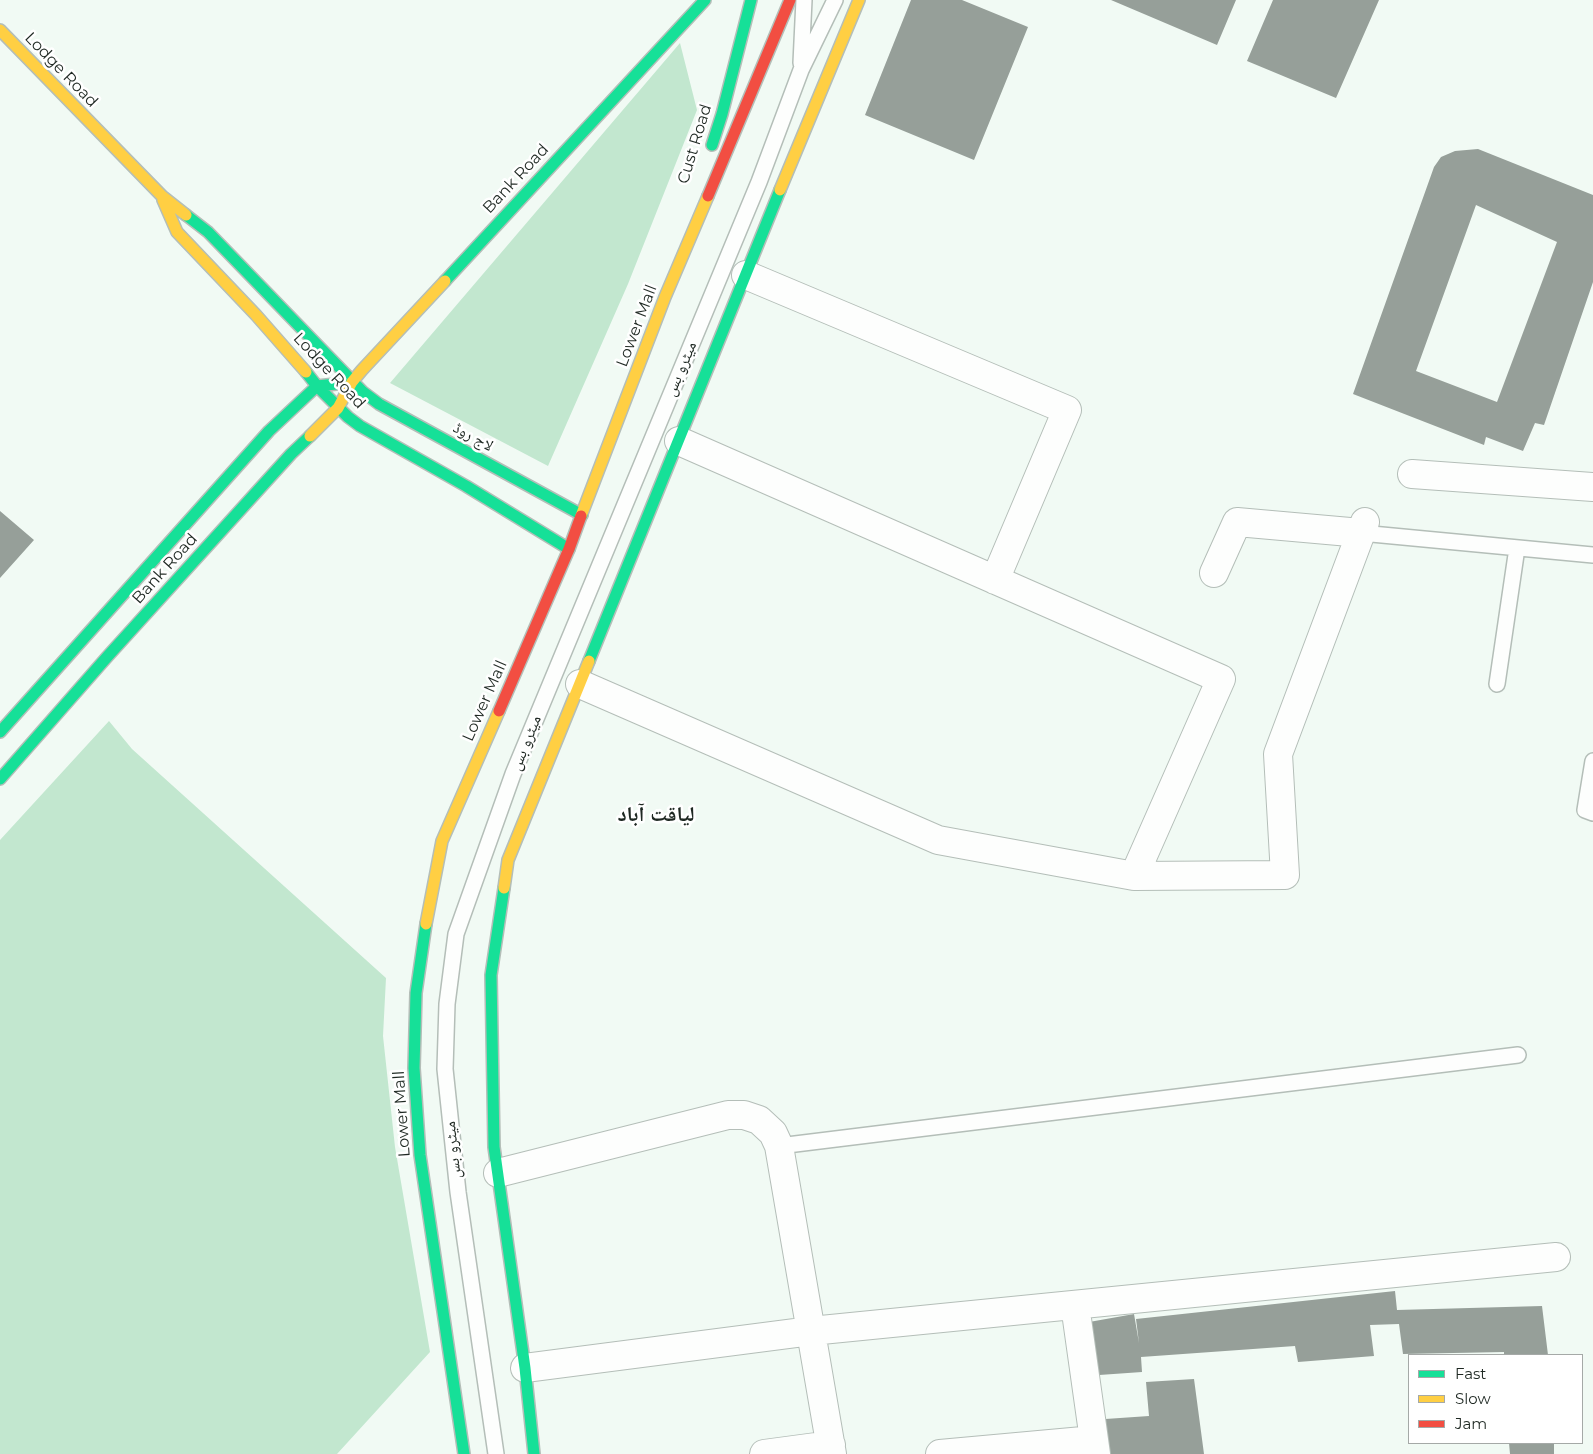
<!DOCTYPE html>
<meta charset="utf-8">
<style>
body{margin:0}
#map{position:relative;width:1593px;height:1454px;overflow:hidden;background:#f1faf4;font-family:Montserrat,sans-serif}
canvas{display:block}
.legend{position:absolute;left:1408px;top:1354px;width:175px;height:90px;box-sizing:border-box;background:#fff;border:1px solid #a5a9a7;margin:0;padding:6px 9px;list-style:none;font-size:15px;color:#1e2822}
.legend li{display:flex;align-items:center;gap:10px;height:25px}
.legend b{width:25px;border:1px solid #a5a9a7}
</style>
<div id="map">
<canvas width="1593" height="1454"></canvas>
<ul class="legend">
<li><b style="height:6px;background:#16e098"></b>Fast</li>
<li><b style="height:6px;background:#ffcf43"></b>Slow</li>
<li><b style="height:6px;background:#f24e42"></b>Jam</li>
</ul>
</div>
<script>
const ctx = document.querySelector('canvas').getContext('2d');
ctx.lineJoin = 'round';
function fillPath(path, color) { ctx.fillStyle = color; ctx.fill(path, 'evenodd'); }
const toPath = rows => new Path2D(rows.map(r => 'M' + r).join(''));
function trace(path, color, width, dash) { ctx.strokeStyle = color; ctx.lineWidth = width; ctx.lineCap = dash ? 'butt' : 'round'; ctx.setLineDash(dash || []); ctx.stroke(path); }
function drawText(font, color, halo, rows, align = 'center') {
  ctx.font = font + ' Montserrat,"Noto Naskh Arabic",sans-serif'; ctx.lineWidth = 5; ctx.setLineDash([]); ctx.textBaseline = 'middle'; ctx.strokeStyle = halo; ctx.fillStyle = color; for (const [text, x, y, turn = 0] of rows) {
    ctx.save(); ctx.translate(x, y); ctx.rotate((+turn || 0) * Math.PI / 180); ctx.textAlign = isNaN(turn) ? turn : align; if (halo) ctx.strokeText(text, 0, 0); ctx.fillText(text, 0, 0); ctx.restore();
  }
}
fillPath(toPath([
 [680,43,697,110,628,284,548,466,390,383],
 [109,721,132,749,386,978,383,1036,395,1147,430,1352,337,1454,0,1454,0,840]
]), '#c2e7cf');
fillPath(toPath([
 [911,0,962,0,1028,27,974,160,865,115],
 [1111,0,1236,0,1217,45],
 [1273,0,1379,0,1336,98,1247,61],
 [1478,149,1593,195,1593,282,1544,425,1535,423,1523,451,1486,437,1484,445,1353,394,1434,167,1441,157,1455,151],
 [1476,205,1557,242,1497,402,1416,371],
 [0,511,34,540,0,578],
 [1395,1291,1397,1310,1542,1306,1548,1355,1504,1355,1504,1352,1403,1354,1399,1324,1370,1325,1374,1356,1298,1362,1295,1346,1141,1357,1142,1372,1085,1376,1078,1324,1134,1314,1139,1343,1136,1319],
 [1194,1379,1204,1454,1097,1454,1091,1420,1149,1416,1146,1382],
 [1509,1443,1554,1443,1554,1454,1510,1454]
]), '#969f99');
const lane = toPath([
 [801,63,804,0],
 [1361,533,1593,555],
 [1497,684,1517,548],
 [1593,761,1585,810,1593,813],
 [779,1146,1518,1055],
 [496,1454,458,1192,445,1069,447,1004,456,934,513,774,759,182,801,70,835,0]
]);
const street = toPath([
 [746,275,1067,410,995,580],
 [679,441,1221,679,1134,876],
 [1412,474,1593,487],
 [1214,573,1237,522,1361,533],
 [580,684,938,840,1134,876,1285,875,1278,754,1365,522],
 [498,1173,728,1115,744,1115,759,1120,773,1133,779,1146,832,1454],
 [1075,1305,1096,1454],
 [525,1368,811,1331,1556,1257],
 [764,1454,831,1445],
 [940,1454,1094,1440]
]);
const fast = toPath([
 [712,145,722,114,751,0],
 [186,215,208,232,363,392,379,404,582,515],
 [445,281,705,0],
 [306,372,317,386,348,417,360,426,466,486,569,549],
 [589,661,780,190],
 [0,732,269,431,317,386,336,384],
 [0,779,107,657,291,454,310,436],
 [504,888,491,975,494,1147,525,1368,534,1454],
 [426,924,416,993,414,1068,420,1155,464,1454]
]);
const slow = toPath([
 [0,30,162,196,186,215],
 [780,190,859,0],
 [163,200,177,232,256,315,306,372],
 [310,436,338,408,352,382,362,370,445,281],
 [581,516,665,297,708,196],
 [504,888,508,860,589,661],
 [426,924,442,841,499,711]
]);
const jam = toPath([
 [708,196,790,0],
 [499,711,569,549,581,516]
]);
trace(lane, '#b4beb8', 18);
trace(street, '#b4beb8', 30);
trace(fast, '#b4beb8', 14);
trace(slow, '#b4beb8', 14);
trace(jam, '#b4beb8', 14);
trace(lane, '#fdfefd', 15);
trace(street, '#fdfefd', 28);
trace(fast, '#16e098', 11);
trace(slow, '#ffcf43', 11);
trace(jam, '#f24e42', 11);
drawText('16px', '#1e2822', '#fff', [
 ["Lodge Road",61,70,46],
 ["Cust Road",695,144,-73],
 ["Bank Road",516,179,-47],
 ["Lower Mall",637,326,-69],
 ["میٹرو بس",681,369,-67],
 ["Lodge Road",329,371,47],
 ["لاج روڈ",473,437,29],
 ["Bank Road",165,569,-48],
 ["Lower Mall",485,701,-66],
 ["میٹرو بس",526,743,-68],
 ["Lower Mall",402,1114,-94],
 ["میٹرو بس",453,1150,-96]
]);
drawText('bold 21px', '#1e2822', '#fff', [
 ["لیاقت آباد",656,815]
]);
</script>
